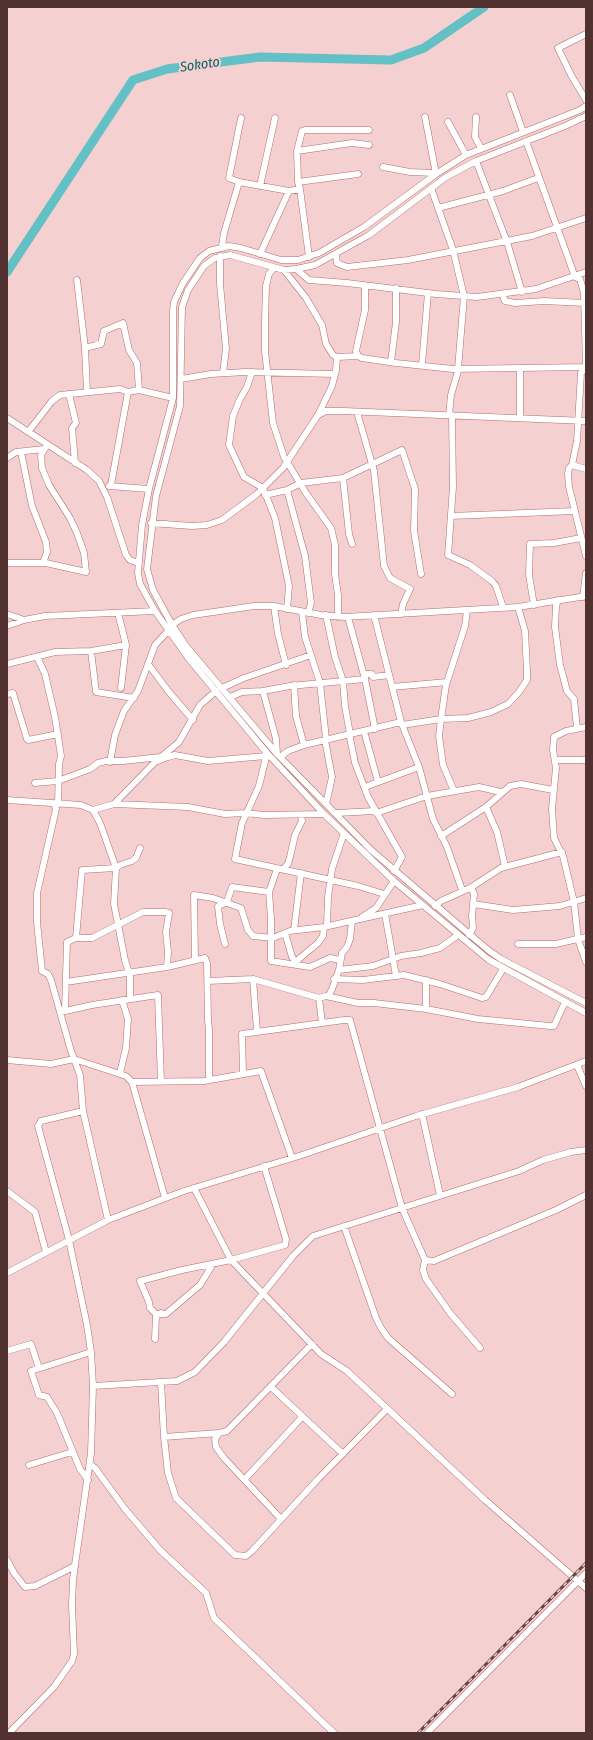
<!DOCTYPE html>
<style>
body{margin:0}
#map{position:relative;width:593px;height:1740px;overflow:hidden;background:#f4d1d0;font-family:"Fira Sans Condensed",sans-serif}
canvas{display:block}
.frame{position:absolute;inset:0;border:8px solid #523131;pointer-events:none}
</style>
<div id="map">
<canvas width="593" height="1740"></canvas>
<div class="frame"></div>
</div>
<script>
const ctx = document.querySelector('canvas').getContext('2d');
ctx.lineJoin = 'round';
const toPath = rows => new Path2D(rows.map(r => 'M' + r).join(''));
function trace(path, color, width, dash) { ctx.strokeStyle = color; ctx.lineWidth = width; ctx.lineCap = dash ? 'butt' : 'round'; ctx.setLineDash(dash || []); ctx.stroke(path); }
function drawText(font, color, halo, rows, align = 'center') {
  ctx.font = font + ' "Fira Sans Condensed",sans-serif'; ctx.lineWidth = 4; ctx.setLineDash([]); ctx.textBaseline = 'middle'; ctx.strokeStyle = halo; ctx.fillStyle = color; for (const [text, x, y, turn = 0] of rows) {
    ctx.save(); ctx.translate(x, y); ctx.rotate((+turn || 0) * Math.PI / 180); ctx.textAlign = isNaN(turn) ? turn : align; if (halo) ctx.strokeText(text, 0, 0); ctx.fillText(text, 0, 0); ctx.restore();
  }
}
trace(toPath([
 [7,272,133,80,167,69,260,57,391,60,424,48,484,7]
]), '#63c1c5', 9);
const minor = toPath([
 [586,34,558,48,571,75,586,100],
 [510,95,523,132],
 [586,106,580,110,466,155,436,174,364,227,319,253,298,260,281,260,241,248,229,246,209,251,200,258,183,283,174,302,173,311,173,398,149,489,142,525,138,573,140,584,155,611,189,659,267,753,324,814,394,881,489,960,586,1013],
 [586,116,565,126,476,161,446,177,369,235,315,265,296,269,284,270,230,255,215,258,204,266,188,290,182,307,180,406,156,496,147,569,153,590,172,625,186,646,277,754,371,850,488,950,501,959,586,1003],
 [425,117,436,174],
 [476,117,475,137,481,148],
 [241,118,229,178,239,182,289,191,300,189,298,182,297,151,302,131,305,130,369,130],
 [448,122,466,155],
 [526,141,575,277],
 [297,151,352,143,369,145],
 [476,161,507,242,522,292],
 [383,167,410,172,435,173],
 [298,182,358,174],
 [260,186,275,118],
 [431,188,453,250,464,296,458,369],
 [300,189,309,257],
 [438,208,503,191,538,178],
 [222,246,224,233,239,182],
 [260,254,289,191],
 [336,254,337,263,347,267,408,260,532,236,586,218],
 [220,256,220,284,226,349,223,373],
 [274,268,269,274,266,286,265,320,265,351,273,423,284,457,306,493,331,528,335,545,335,574,338,595,338,617],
 [296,269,309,280,347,283,436,294,477,297,536,289,586,272],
 [284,270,306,298,322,325,326,344,333,355,337,357,358,356,362,358,396,363,453,369,520,368,520,418],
 [575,277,580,279,584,293,586,367],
 [77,280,85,348,87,392],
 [502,294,505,301,515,303,544,301,585,303],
 [85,348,101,344,104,331,123,323,129,350,137,363,139,390],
 [358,356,356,351,365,310,365,285],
 [391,362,396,322,396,288],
 [422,365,428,293],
 [586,367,581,373,577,441,572,465,586,469],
 [520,368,586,367],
 [252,372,247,387,240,399,233,416,229,445,244,477,263,488,275,518,289,586,287,609],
 [181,379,211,374,245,372,335,374],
 [69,394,76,423,72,428,75,463],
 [357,412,374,471,384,566,390,578,410,589,403,604,401,614],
 [318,415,326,411,344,411,586,421],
 [449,415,451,395,459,368],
 [452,415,453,487,448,555,470,565,492,581,496,586,503,607],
 [7,418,87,470,99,481,107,497,126,555,130,560,138,563],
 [28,432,52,401,60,395,120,389,128,392,139,390,173,398],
 [21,452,32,506,46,542,47,552,43,563],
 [7,458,16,452,44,449],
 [572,465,569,468,568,474,569,487,586,556],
 [343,478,349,534,352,544],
 [111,485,128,392],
 [109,486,149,489],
 [287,490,305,556,311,603,308,613],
 [265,495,287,490,301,483,343,478,402,450,415,489,414,531,421,574],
 [451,516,575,511],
 [151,523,192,526,207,525,222,520,257,494,283,468,318,415,332,386,336,370,337,357],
 [7,563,46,563,86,572,84,553,77,533,70,518,49,485,42,468,41,455,47,445],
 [583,597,586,573],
 [558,600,556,606,555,627,560,665,567,691,574,699,577,728],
 [534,605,529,575,530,544,554,543,581,538],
 [274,606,278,634,286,665],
 [302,612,305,637,320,683,326,739],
 [118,613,126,645,121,688],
 [7,614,24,620],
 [326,615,335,657,343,681,345,706,350,734],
 [374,615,401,722,419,767,433,819,447,847,462,890],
 [348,617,365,679,375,729],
 [172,625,181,619,193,615,254,606,274,606,321,615,344,617,518,607,586,596],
 [7,626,24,620,45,616,155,611],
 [91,651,96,692,134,698],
 [37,657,45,674,55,717,61,756,59,764,58,804],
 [7,664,55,652,91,651,126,645],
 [148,664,169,692,193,720],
 [294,685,296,716,304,745],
 [392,687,447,682],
 [222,688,244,678,311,655],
 [263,691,276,739,277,754],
 [7,694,13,693,27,739,28,740,58,734],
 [230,697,242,692,263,691,290,686,365,679,366,674,372,674,373,677,389,675],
 [402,725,441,719,446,685,465,626,467,610],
 [586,727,566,731,554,737,553,750,556,768,552,809,554,838,563,856,574,902,578,939,586,962],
 [364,731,378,782],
 [349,733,355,763,368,797,402,857,394,871],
 [325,740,332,777,326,804],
 [267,753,259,786,242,823,235,859,358,886,384,894],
 [280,757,288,751,304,745,401,722],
 [555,760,586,760],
 [110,762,115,735,124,711,138,691,155,645,168,631],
 [35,783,58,781,90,769,98,763,106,761,123,761,161,757,179,742,200,705,216,691],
 [365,787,419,767],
 [454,791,443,765,439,736,441,719,468,718,491,712,508,704,519,692,527,680,527,671,525,631,518,607],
 [7,800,81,805,93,810,114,804,188,807,225,814,246,813,264,815,324,814],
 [54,804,56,809,37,893,37,922,42,971,48,974,51,980,71,1051,80,1075,83,1111,108,1220],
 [114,804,155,762,168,757,175,755,208,761,266,756],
 [486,807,497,832,505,866],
 [93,810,100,823,116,868,114,904,125,960,130,976,130,999],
 [336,813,375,811],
 [376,813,427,796,479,787,501,792],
 [441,836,486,807,510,786,521,784,553,790],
 [283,869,288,864,290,857,295,835,302,821,301,815],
 [269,892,271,919,271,961,310,967,330,958,340,960],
 [227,902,232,887,269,892,277,869],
 [473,904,513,910,560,906,586,898],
 [435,906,441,901,470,888,501,868,562,852],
 [385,914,396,976],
 [362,917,376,908,394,881],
 [327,926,328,897,332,869,344,833],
 [294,930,301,873],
 [285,933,292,957,296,962],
 [469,935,473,928,472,916,474,894,471,887],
 [76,938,82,870,116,868,120,865,132,861,136,858,140,848],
 [225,944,220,924,218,906,226,903],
 [518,944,556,944,586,937],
 [195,960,194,895,213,898,241,908,248,930,253,936,273,938,290,931,324,927,423,905],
 [294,963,318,943,323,936,324,927],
 [339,970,373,966,401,956,421,953,440,948,458,935],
 [253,979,257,1031],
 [334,979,363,980,404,975,440,984,482,998,486,997,503,969],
 [208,981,253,979,319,998,326,996,329,995,332,989,339,970,342,953,347,947,350,939,352,921],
 [66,982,167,967,205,958,207,963,208,1021,209,1029,209,1080],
 [326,996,358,1003,374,1003,426,1009,478,1019,550,1026,554,1026,565,1002],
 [319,998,322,1023],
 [426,1009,426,980],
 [65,1011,67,942,76,938,92,938,143,912,165,912,169,913,166,932,168,952,167,967],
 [61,1012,92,1005,158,995,161,1082],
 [7,1060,51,1064,74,1059,126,1076,132,1082,165,1198],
 [577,1065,586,1086],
 [120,1073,126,1048,128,1019,122,1000],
 [243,1073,242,1034,344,1020,350,1020,402,1208,425,1260,434,1261,556,1210,586,1195],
 [132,1082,204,1081,261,1071,292,1158],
 [422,1114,440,1195],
 [264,1166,286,1239,285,1245],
 [194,1188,231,1260,321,1354,347,1371,485,1500,586,1588],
 [7,1191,35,1212,46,1252],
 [344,1226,376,1318,381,1328,388,1338,452,1394],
 [425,1260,423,1270,426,1279,450,1313,480,1348],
 [213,1264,200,1285,166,1314,156,1314,150,1308,149,1302,140,1281,182,1270,231,1260,285,1245],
 [7,1273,108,1220,184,1191,299,1156,416,1116,518,1087,586,1061],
 [155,1339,156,1316,161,1313],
 [7,1351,31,1344,39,1368],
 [161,1382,164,1437,168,1473,176,1498,235,1555,246,1556,252,1551,318,1479,387,1409],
 [93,1386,177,1381,195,1372,224,1342,293,1256,313,1236,519,1171,543,1160,571,1152,586,1150],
 [271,1387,343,1454],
 [219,1433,215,1439,216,1447,224,1458,281,1519],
 [164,1437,219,1433,227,1431,312,1344],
 [90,1464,95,1468,125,1509,160,1550,206,1593,214,1618,334,1733],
 [29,1465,72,1452],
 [245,1479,302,1417],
 [88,1480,80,1469,57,1413,47,1397,39,1395,31,1371,91,1352],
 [7,1560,14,1573,25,1587,35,1586,75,1566],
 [9,1733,54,1687,72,1661,74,1654,72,1605,73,1579,91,1453,93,1386,91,1352,87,1325,69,1240,38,1126,41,1121,83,1111],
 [427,1733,586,1573]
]);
trace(minor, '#b76b6c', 7);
trace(minor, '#fff', 6);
const rail = toPath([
 [418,1733,586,1563]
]);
trace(rail, '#644', 3);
trace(rail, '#f4d1d0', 1.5, [4.5]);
drawText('italic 14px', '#0a5e62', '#f4d1d0', [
 ["Sokoto",200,65,-8]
]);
</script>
